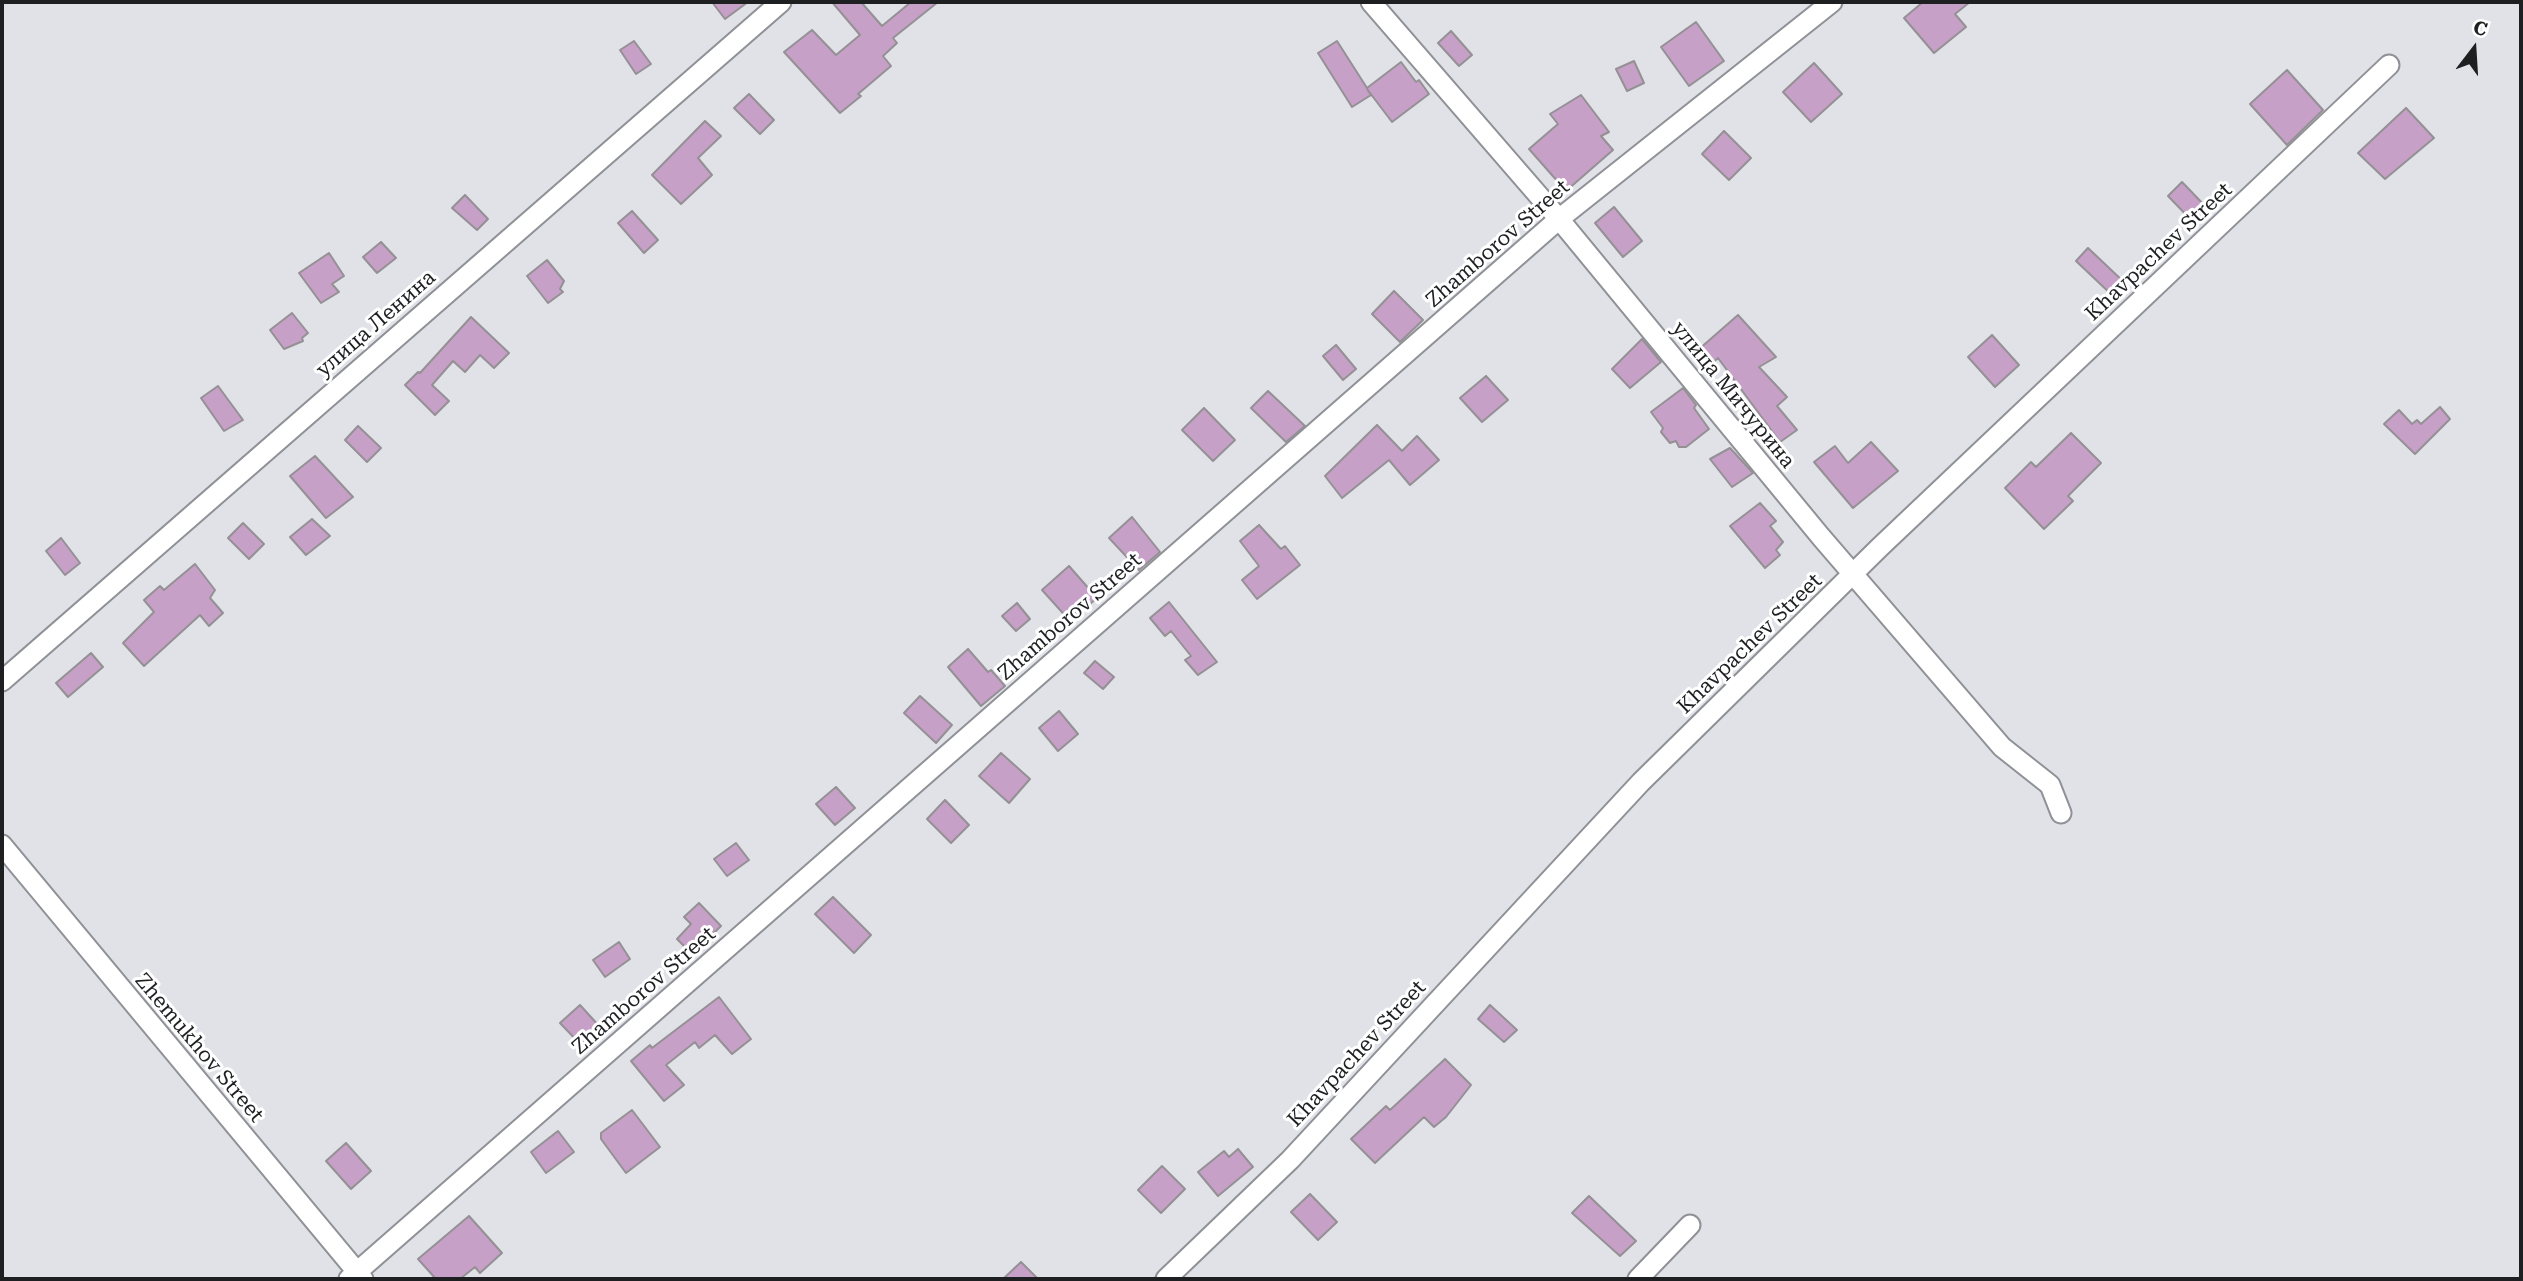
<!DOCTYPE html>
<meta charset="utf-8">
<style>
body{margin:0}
#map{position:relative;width:2523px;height:1281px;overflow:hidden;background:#e0e2e8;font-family:"Roboto Serif",serif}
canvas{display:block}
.frame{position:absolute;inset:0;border:4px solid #1e1f21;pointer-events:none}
.north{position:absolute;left:2439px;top:14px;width:70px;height:70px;-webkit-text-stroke:5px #fff;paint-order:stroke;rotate:17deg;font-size:19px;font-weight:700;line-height:28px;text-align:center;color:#1e1f21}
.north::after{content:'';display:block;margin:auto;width:24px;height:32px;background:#1e1f21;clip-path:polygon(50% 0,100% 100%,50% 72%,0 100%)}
</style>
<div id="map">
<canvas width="2523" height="1281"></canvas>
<div class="frame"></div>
<div class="north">С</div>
</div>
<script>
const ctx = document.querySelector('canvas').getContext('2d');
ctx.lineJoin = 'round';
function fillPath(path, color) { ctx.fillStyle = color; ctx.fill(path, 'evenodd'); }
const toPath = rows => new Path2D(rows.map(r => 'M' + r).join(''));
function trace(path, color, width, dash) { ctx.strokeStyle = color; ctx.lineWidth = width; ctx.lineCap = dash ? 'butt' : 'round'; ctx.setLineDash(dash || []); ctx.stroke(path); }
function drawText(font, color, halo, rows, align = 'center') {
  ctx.font = font + ' "Roboto Serif",serif'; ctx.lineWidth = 6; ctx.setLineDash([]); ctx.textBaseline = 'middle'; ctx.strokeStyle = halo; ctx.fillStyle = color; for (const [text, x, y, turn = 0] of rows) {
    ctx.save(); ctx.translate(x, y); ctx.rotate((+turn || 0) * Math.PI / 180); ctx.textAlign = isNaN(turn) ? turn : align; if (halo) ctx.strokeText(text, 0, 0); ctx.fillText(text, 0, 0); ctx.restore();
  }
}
const building = toPath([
 [712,2,748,2,725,19,712,2],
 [832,2,861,2,882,26,911,2,938,2,893,38,897,43,883,56,891,66,858,94,861,96,840,113,784,52,812,30,836,55,860,35,832,2],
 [1923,2,1970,2,1955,14,1966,27,1934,53,1904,18,1923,2],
 [1696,22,1724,61,1689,86,1661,47,1696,22],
 [1451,31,1472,55,1459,66,1438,43,1451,31],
 [634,41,651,64,636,74,620,50,634,41],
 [1337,41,1367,88,1401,62,1416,82,1419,80,1429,94,1392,122,1367,89,1371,95,1352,107,1318,53,1337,41],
 [1634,61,1644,83,1627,91,1616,69,1634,61],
 [1814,63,1842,94,1811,122,1783,92,1814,63],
 [2287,70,2323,110,2287,145,2250,104,2287,70],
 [749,94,774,120,760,134,734,108,749,94],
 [1581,95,1609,132,1601,136,1613,150,1566,191,1529,149,1558,124,1550,114,1581,95],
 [2406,108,2434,138,2385,179,2358,153,2406,108],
 [705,121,721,136,698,158,712,175,681,204,652,175,705,121],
 [1724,131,1751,158,1729,180,1702,154,1724,131],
 [2182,182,2208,209,2194,223,2168,196,2182,182],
 [465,195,488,219,477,230,452,208,465,195],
 [1614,207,1642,241,1623,257,1595,223,1614,207],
 [632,211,658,240,644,253,618,223,632,211],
 [381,242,396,258,377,273,363,257,381,242],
 [2088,248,2126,284,2114,297,2076,261,2088,248],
 [329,253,344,276,332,284,339,292,321,303,299,273,329,253],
 [547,260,564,281,560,289,563,292,548,303,527,276,547,260],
 [1394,291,1423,320,1400,342,1372,314,1394,291],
 [292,313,308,333,302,338,303,341,284,349,270,330,292,313],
 [1738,315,1776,357,1759,367,1787,397,1777,406,1797,430,1780,442,1718,358,1710,365,1698,350,1738,315],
 [471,317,509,353,494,368,480,355,465,372,453,361,432,385,449,401,435,415,405,385,418,372,420,373,471,317],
 [1992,335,2019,365,1995,387,1968,357,1992,335],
 [1642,339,1661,362,1630,388,1612,369,1642,339],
 [1336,345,1356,369,1343,380,1323,356,1336,345],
 [1486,376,1508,400,1482,422,1460,398,1486,376],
 [218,386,243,420,224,431,201,398,218,386],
 [1683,388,1696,405,1694,408,1709,429,1686,447,1679,447,1676,441,1670,443,1661,432,1663,428,1651,412,1683,388],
 [1268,391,1305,426,1286,442,1251,408,1268,391],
 [2440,407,2450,419,2415,454,2384,424,2399,410,2412,424,2417,420,2421,424,2440,407],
 [1204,408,1235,440,1213,461,1182,430,1204,408],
 [1377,425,1402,451,1417,436,1439,460,1410,485,1389,460,1342,498,1325,476,1377,425],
 [358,426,381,448,367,462,345,440,358,426],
 [2071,433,2101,463,2068,496,2073,501,2044,529,2005,488,2031,462,2036,467,2071,433],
 [1871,442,1898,471,1853,508,1814,462,1835,446,1848,463,1871,442],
 [1730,448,1753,473,1732,487,1710,459,1730,448],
 [315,456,353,497,326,518,290,476,315,456],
 [1760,503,1776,521,1770,526,1783,542,1776,550,1780,555,1765,568,1730,526,1760,503],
 [1132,517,1160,552,1139,570,1109,538,1132,517],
 [312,519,330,536,306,555,290,537,312,519],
 [243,523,264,544,249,559,228,538,243,523],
 [1259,525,1281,549,1285,546,1300,565,1257,599,1242,580,1259,566,1240,541,1259,525],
 [61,538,80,563,65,575,46,551,61,538],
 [195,564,215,590,210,598,223,613,209,626,200,615,144,666,123,643,154,612,144,600,160,586,164,590,195,564],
 [1069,566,1097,598,1070,621,1042,590,1069,566],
 [1169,602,1217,662,1198,675,1185,660,1191,656,1171,631,1165,636,1150,618,1169,602],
 [1017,603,1030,619,1016,631,1002,616,1017,603],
 [968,649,988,672,991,670,1005,686,981,706,948,667,968,649],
 [91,653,103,667,68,697,56,683,91,653],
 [1095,661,1114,677,1103,689,1084,673,1095,661],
 [920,696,952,725,936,743,904,713,920,696],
 [1059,711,1078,734,1058,751,1039,728,1059,711],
 [1001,753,1030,779,1009,803,979,776,1001,753],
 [836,787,855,808,835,825,816,804,836,787],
 [945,800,969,825,951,843,927,819,945,800],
 [736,843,749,860,727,876,714,859,736,843],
 [833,897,871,935,854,953,815,914,833,897],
 [699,903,721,926,692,954,677,939,691,924,684,917,699,903],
 [619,942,630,959,605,977,593,960,619,942],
 [719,997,751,1039,732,1054,715,1035,699,1048,695,1042,666,1065,684,1085,664,1101,631,1061,650,1045,652,1048,719,997],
 [580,1005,600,1027,581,1045,560,1023,580,1005],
 [1490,1005,1517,1030,1504,1042,1478,1019,1490,1005],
 [1445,1059,1471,1085,1446,1117,1434,1127,1424,1117,1375,1163,1351,1139,1386,1106,1390,1110,1445,1059],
 [632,1110,660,1147,626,1173,601,1139,601,1133,632,1110],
 [558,1131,574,1152,546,1173,531,1152,558,1131],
 [346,1143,371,1171,351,1189,326,1161,346,1143],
 [1238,1149,1253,1167,1218,1196,1198,1172,1224,1151,1229,1157,1238,1149],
 [1162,1166,1185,1189,1161,1213,1138,1190,1162,1166],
 [1310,1194,1337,1222,1318,1240,1291,1212,1310,1194],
 [1589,1196,1636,1241,1620,1256,1572,1213,1589,1196],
 [469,1216,502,1253,480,1273,475,1267,460,1279,436,1279,418,1259,469,1216],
 [1021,1262,1038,1279,1003,1279,1021,1262]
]);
fillPath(building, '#c7a0c8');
trace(building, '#949094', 2);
const minor = toPath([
 [1371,2,1559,219,1821,537,2002,747,2050,785,2061,813],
 [2,681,781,2],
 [2,845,363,1279],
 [349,1279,1559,219,1832,2],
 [1166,1279,1290,1160,1641,782,1880,547,2389,65],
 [1638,1279,1690,1225]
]);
trace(minor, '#8f9196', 23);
trace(minor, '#fff', 19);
drawText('21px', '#1e1f21', '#fff', [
 ["Zhamborov Street",1498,244,-41],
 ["Khavpachev Street",2159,252,-43],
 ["улица Ленина",376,324,-41],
 ["улица Мичурина",1733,395,51],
 ["Zhamborov Street",1070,617,-41],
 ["Khavpachev Street",1750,644,-44],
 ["Zhamborov Street",644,991,-41],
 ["Zhemukhov Street",199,1048,50],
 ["Khavpachev Street",1357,1054,-47]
]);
</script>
